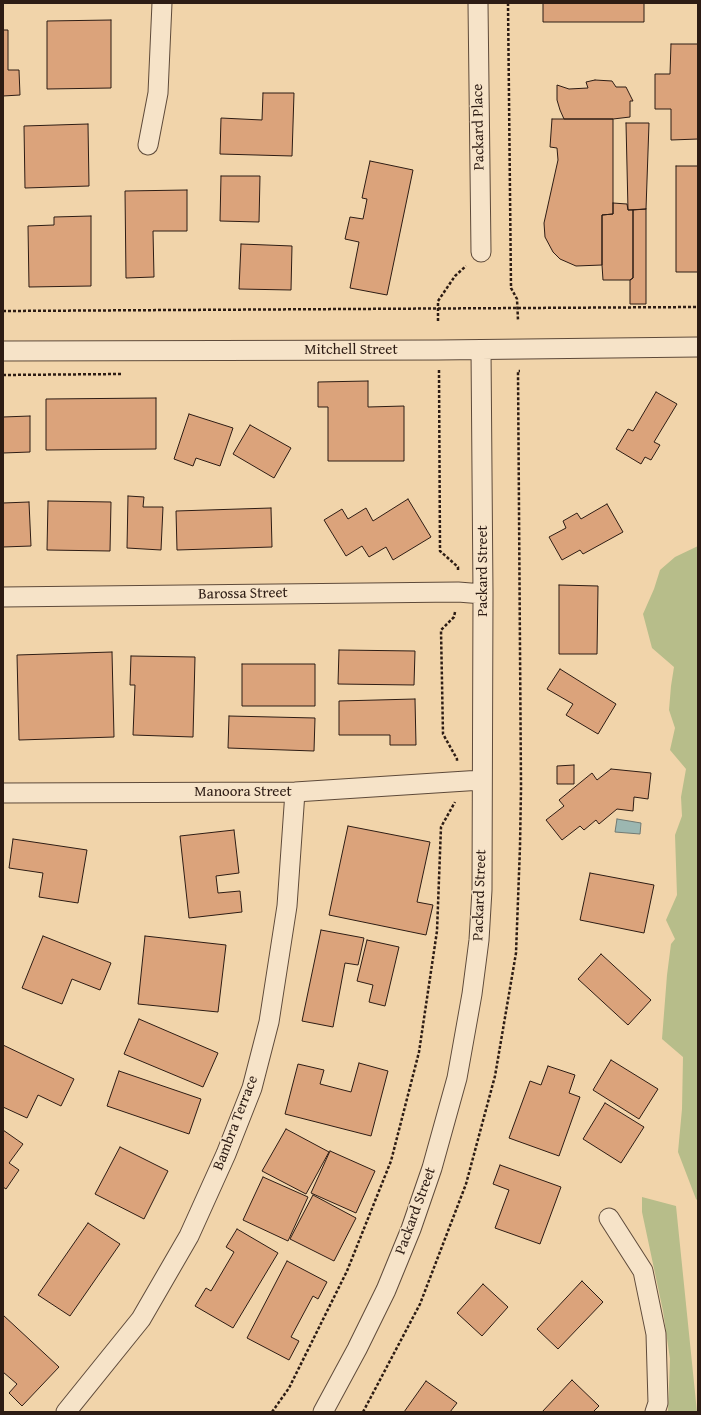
<!DOCTYPE html>
<style>
body{margin:0}
#map{position:relative;width:701px;height:1415px;overflow:hidden;background:#f1d4aa;font-family:"Gentium Book Plus",serif}
canvas{display:block}
.frame{position:absolute;inset:0;border:4px solid #2d1c14;pointer-events:none}
</style>
<div id="map">
<canvas width="701" height="1415"></canvas>
<div class="frame"></div>
</div>
<script>
const ctx = document.querySelector('canvas').getContext('2d');
ctx.lineJoin = 'round';
function fillPath(path, color) { ctx.fillStyle = color; ctx.fill(path, 'evenodd'); }
const toPath = rows => new Path2D(rows.map(r => 'M' + r).join(''));
function trace(path, color, width, dash) { ctx.strokeStyle = color; ctx.lineWidth = width; ctx.lineCap = dash ? 'butt' : 'round'; ctx.setLineDash(dash || []); ctx.stroke(path); }
function drawText(font, color, halo, rows, align = 'center') {
  ctx.font = font + ' "Gentium Book Plus",serif'; ctx.lineWidth = 3; ctx.setLineDash([]); ctx.textBaseline = 'middle'; ctx.strokeStyle = halo; ctx.fillStyle = color; for (const [text, x, y, turn = 0] of rows) {
    ctx.save(); ctx.translate(x, y); ctx.rotate((+turn || 0) * Math.PI / 180); ctx.textAlign = isNaN(turn) ? turn : align; if (halo) ctx.strokeText(text, 0, 0); ctx.fillText(text, 0, 0); ctx.restore();
  }
}
fillPath(toPath([
 [698,546,698,1201,696,1199,678,1152,682,1109,683,1057,662,1039,667,975,671,944,675,939,666,920,677,895,675,835,682,816,681,797,686,769,670,750,675,728,669,710,671,686,674,667,652,648,643,614,654,589,660,570,675,557],
 [642,1197,676,1206,697,1412,668,1412,670,1359,663,1311,642,1212]
]), '#b7bd8a');
const water = toPath([
 [617,819,641,823,640,834,615,832,617,819]
]);
fillPath(water, '#9cb7b1');
trace(water, '#707972', 1);
const building = toPath([
 [543,3,644,3,644,22,543,22,543,3],
 [111,20,111,88,47,89,47,21,111,20],
 [3,30,8,30,8,70,19,70,20,95,3,96,3,30],
 [671,44,698,44,698,139,671,140,671,109,655,109,655,74,670,74,671,44],
 [595,80,612,81,616,87,626,87,633,101,630,101,630,117,613,119,564,119,560,110,557,100,557,85,569,89,588,88,586,82,595,80],
 [263,93,294,93,292,156,220,154,221,118,262,120,263,93],
 [552,119,613,119,613,214,602,215,602,265,576,266,560,259,553,252,545,237,544,223,558,160,557,148,550,147,552,119],
 [626,123,649,123,646,209,628,210,626,123],
 [88,124,89,186,25,188,24,126,88,124],
 [370,161,413,170,387,295,350,288,359,242,345,239,350,217,363,219,367,199,362,198,370,161],
 [676,166,698,166,698,272,676,272,676,166],
 [221,176,260,176,259,222,220,221,221,176],
 [187,190,187,231,153,231,154,277,126,278,125,191,187,190],
 [613,203,627,204,628,210,633,210,633,278,630,280,603,280,602,265,602,215,613,214,613,203],
 [646,209,646,304,630,304,630,280,633,278,633,210,646,209],
 [91,216,91,286,29,287,28,226,54,225,54,217,91,216],
 [241,244,292,246,291,290,239,289,241,244],
 [368,381,368,407,404,406,404,461,328,461,328,407,318,407,318,382,368,381],
 [656,392,677,404,654,442,660,445,651,460,645,457,641,464,616,449,628,429,633,431,656,392],
 [156,398,156,449,46,450,46,399,156,398],
 [189,414,233,428,220,466,196,458,193,466,174,459,189,414],
 [30,416,30,452,3,453,3,417,30,416],
 [250,425,291,448,274,478,233,454,250,425],
 [128,496,144,497,143,507,163,507,161,550,127,548,128,496],
 [408,499,431,537,393,560,386,547,369,557,362,546,346,556,324,520,342,509,348,519,366,508,373,521,408,499],
 [48,501,111,502,110,551,47,550,48,501],
 [29,502,31,546,3,547,3,503,29,502],
 [607,504,623,532,583,554,580,550,562,560,549,537,566,528,563,521,577,513,581,519,607,504],
 [271,508,272,547,177,550,176,511,271,508],
 [559,585,598,586,597,654,559,654,559,585],
 [339,650,415,651,414,685,338,684,339,650],
 [112,652,114,737,19,740,17,655,112,652],
 [131,656,195,657,193,737,133,735,135,685,130,685,131,656],
 [242,664,315,664,315,706,242,706,242,664],
 [560,669,616,704,598,734,566,715,573,704,547,689,560,669],
 [415,699,416,745,390,745,390,735,339,735,339,701,415,699],
 [229,716,315,718,314,751,228,748,229,716],
 [574,765,574,784,557,784,557,766,574,765],
 [611,769,651,773,648,799,634,797,633,811,617,809,599,824,596,820,584,830,580,826,562,840,546,820,564,806,559,800,592,773,597,780,611,769],
 [348,826,430,842,417,902,433,905,426,935,329,915,348,826],
 [234,830,239,873,216,876,218,893,240,891,242,912,189,918,180,836,234,830],
 [13,839,87,850,78,903,39,897,43,873,9,868,13,839],
 [590,873,654,885,644,933,580,920,590,873],
 [321,930,364,938,358,965,345,963,333,1027,302,1021,321,930],
 [43,936,111,963,100,990,72,979,62,1004,22,988,43,936],
 [145,936,226,945,218,1012,138,1004,145,936],
 [367,940,399,947,385,1006,369,1002,373,985,357,981,367,940],
 [601,954,651,1000,628,1025,578,979,601,954],
 [139,1019,218,1053,203,1087,124,1054,139,1019],
 [3,1045,74,1079,61,1106,38,1095,27,1118,3,1107,3,1045],
 [611,1060,658,1089,639,1119,593,1090,611,1060],
 [359,1063,388,1071,371,1136,285,1114,298,1064,324,1070,320,1084,351,1092,359,1063],
 [548,1066,575,1075,569,1093,580,1097,559,1156,509,1138,530,1081,541,1085,548,1066],
 [119,1071,201,1099,189,1134,107,1106,119,1071],
 [605,1103,644,1127,621,1163,583,1139,605,1103],
 [286,1129,329,1152,306,1194,262,1171,286,1129],
 [3,1130,23,1144,9,1163,19,1170,6,1189,3,1187,3,1130],
 [120,1147,168,1171,144,1219,95,1194,120,1147],
 [330,1151,375,1171,356,1213,311,1193,330,1151],
 [500,1165,561,1187,540,1244,495,1228,509,1190,493,1184,500,1165],
 [263,1177,308,1197,288,1241,243,1220,263,1177],
 [313,1195,356,1218,334,1261,290,1239,313,1195],
 [88,1223,120,1244,70,1316,38,1295,88,1223],
 [237,1229,278,1253,233,1328,195,1306,206,1288,211,1291,234,1252,226,1247,237,1229],
 [287,1261,327,1282,318,1299,313,1296,291,1337,299,1341,289,1360,247,1338,287,1261],
 [582,1281,603,1302,558,1349,537,1329,582,1281],
 [483,1284,508,1307,482,1336,457,1313,483,1284],
 [3,1315,59,1367,22,1406,9,1393,17,1384,3,1372,3,1315],
 [572,1380,599,1406,593,1412,542,1412,572,1380],
 [426,1381,457,1403,450,1412,404,1412,426,1381]
]);
fillPath(building, '#dba37b');
trace(building, '#2d1c14', 1);
const minor = toPath([
 [478,3,481,252],
 [148,145,158,93,162,3],
 [3,351,438,350,698,347],
 [3,597,458,592,483,594],
 [3,793,295,792,482,780],
 [609,1218,643,1271,656,1334,658,1403,655,1412],
 [66,1412,141,1319,189,1236,226,1154,252,1088,269,1022,287,906,295,792],
 [323,1412,357,1349,386,1290,411,1229,432,1168,457,1078,472,994,479,940,482,890,483,594,481,350]
]);
trace(minor, '#5e4a3a', 21);
trace(toPath([
 [508,3,511,288,517,299,518,320],
 [3,311,698,307],
 [438,321,438,301,455,276,466,266],
 [439,370,440,551,458,567,458,571],
 [3,375,122,374],
 [455,612,454,617,441,630,443,734,457,759,457,761],
 [272,1412,289,1388,347,1271,391,1161,419,1052,437,931,441,827,455,802],
 [363,1412,420,1304,466,1184,495,1076,516,953,520,847,521,788,518,371,520,371]
]), '#2d1c14', 2.5, [3, 2]);
trace(minor, '#f6e3c8', 19);
drawText('15px', '#2d1c14', '#f6e3c8', [
 ["Packard Place",479,127,-91],
 ["Mitchell Street",351,350],
 ["Packard Street",483,571,-90],
 ["Barossa Street",243,594,-1],
 ["Manoora Street",243,792],
 ["Packard Street",480,895,-88],
 ["Bambra Terrace",236,1123,-69],
 ["Packard Street",416,1211,-70]
]);
</script>
